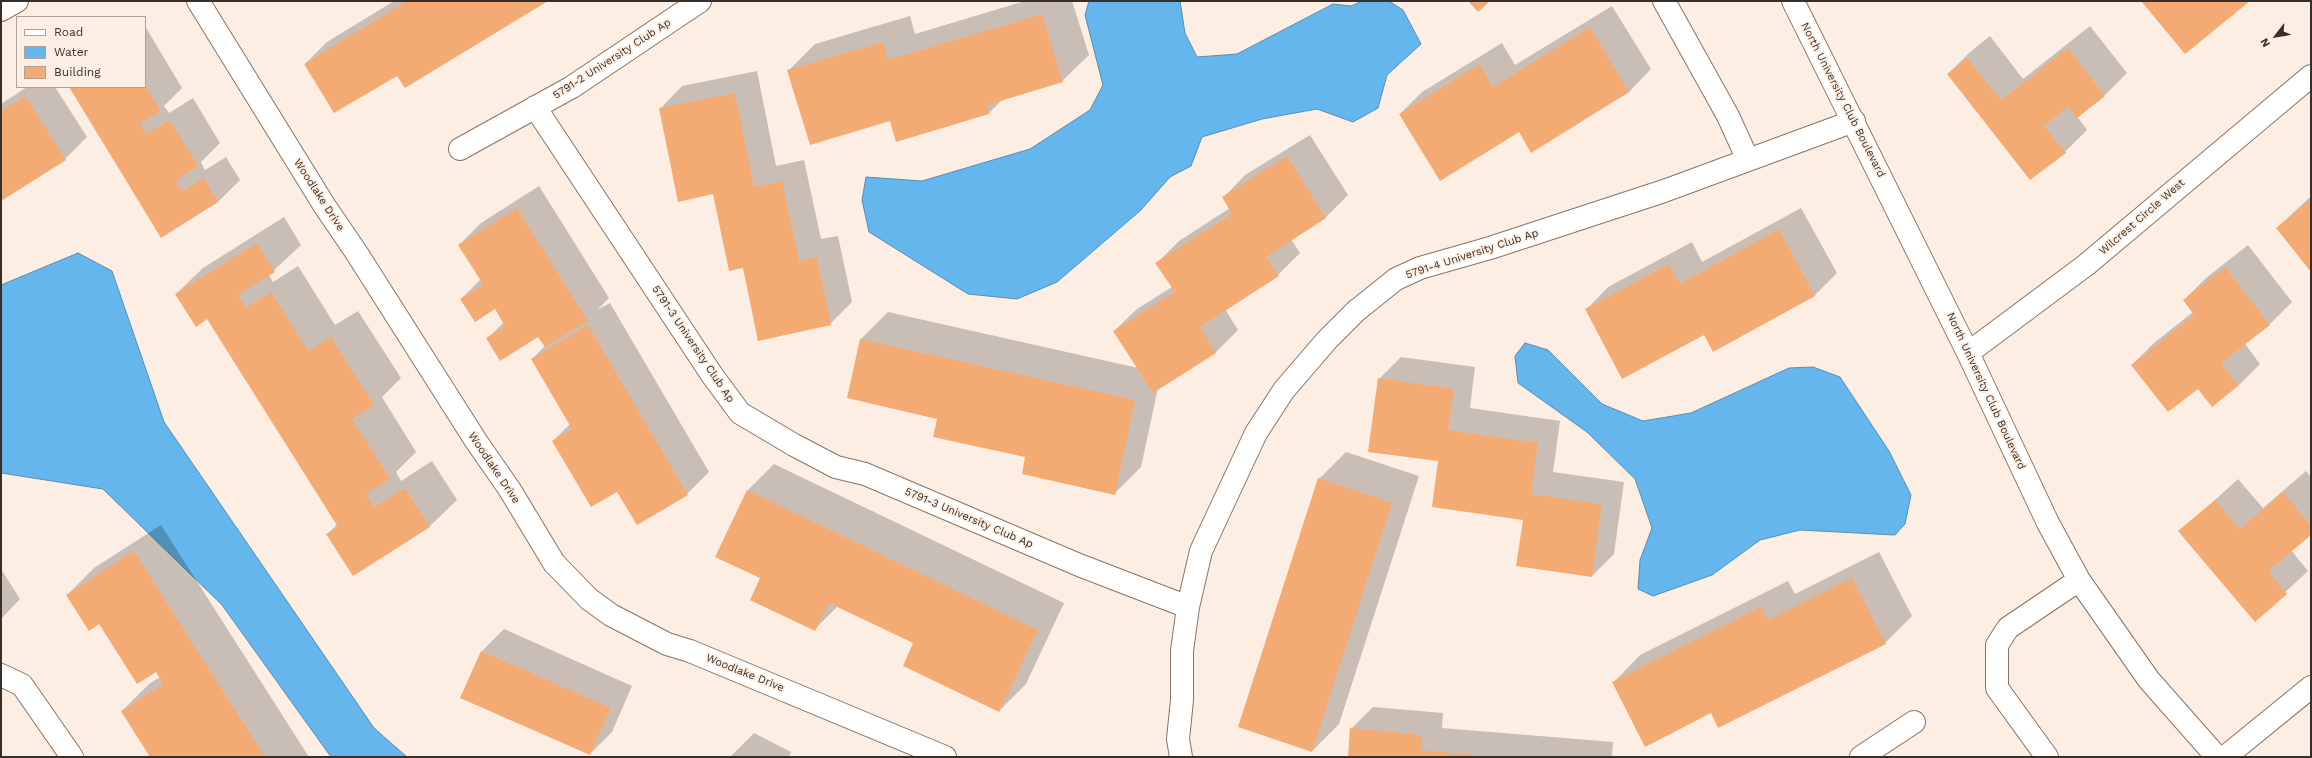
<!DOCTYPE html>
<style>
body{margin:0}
#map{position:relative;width:2312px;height:758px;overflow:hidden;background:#fceee3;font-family:"Work Sans",sans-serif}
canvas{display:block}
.frame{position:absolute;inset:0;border:2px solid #382f29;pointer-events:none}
.legend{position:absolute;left:16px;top:16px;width:130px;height:72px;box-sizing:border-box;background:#fceee3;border:1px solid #aea299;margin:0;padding:5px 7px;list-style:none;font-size:12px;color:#382f29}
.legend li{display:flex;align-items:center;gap:8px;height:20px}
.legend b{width:20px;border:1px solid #aea299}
.north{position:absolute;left:2256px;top:16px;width:40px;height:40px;-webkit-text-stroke:3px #fceee3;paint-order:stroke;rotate:239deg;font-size:11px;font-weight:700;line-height:16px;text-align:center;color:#382f29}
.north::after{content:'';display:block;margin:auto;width:14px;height:18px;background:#382f29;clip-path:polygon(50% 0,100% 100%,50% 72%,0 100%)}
</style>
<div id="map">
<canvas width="2312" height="758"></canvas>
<div class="frame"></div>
<ul class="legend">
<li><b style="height:5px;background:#fff"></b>Road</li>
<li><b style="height:11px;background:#64b6ec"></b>Water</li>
<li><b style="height:11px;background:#f4ab73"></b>Building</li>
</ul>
<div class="north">N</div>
</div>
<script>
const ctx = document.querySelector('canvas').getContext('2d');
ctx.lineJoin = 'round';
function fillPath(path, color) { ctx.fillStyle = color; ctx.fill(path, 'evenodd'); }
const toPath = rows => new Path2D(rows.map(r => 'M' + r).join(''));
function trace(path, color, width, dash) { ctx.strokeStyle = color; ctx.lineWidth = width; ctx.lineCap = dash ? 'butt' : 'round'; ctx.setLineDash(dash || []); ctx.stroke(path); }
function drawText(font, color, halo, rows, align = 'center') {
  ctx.font = font + ' "Work Sans",sans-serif'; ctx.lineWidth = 3.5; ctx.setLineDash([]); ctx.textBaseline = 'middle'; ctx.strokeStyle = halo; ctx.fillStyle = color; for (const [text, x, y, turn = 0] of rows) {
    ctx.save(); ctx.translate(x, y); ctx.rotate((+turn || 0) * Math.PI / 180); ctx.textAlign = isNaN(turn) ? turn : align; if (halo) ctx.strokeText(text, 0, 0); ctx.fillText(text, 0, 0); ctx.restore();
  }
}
const water = toPath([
 [1089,1,1180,1,1185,33,1197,57,1237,54,1333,4,1351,6,1362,1,1389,1,1403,10,1421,44,1387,75,1378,108,1353,122,1317,109,1262,119,1202,137,1191,166,1170,177,1141,210,1057,282,1017,299,968,294,869,232,862,200,866,177,922,181,1030,149,1090,110,1103,85,1085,15,1089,1],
 [78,253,112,271,164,422,374,728,407,757,331,757,222,605,103,489,1,473,1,285,78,253],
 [1525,343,1548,350,1602,404,1643,421,1691,413,1789,368,1813,367,1840,377,1889,451,1911,495,1905,524,1895,535,1800,530,1760,540,1712,575,1653,596,1638,589,1640,560,1652,528,1635,479,1587,432,1518,383,1515,356,1525,343]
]);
fillPath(water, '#64b6ec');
trace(water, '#578eb2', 1);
fillPath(toPath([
 [394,1,546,1,398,74,305,64,327,42],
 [1025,1,1072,1,1089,55,1062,81,1003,99,989,113,789,70,815,44,910,16,915,34],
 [1612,6,1651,69,1629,92,1531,151,1519,131,1400,114,1422,92,1502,43,1515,65],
 [145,26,182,88,164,106,169,113,193,98,220,143,201,162,205,170,226,157,240,180,218,202,161,236,70,87,145,87],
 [2090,26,2127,73,2105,95,2077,116,2087,130,2065,152,2031,179,1948,74,1970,52,1990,36,2023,79],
 [757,71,776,166,804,160,821,239,838,236,852,302,830,324,744,266,714,193,660,109,682,86],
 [27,87,55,87,87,137,65,159,1,200,1,104],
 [1310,135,1348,195,1326,217,1291,239,1300,253,1278,275,1225,309,1238,330,1216,352,1158,388,1141,467,1114,494,939,418,848,397,861,339,888,312,1138,368,1114,331,1137,309,1172,287,1157,263,1179,241,1230,208,1223,198,1245,175],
 [539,186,609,298,597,310,610,303,709,472,687,494,617,491,553,441,570,424,532,359,545,346,538,336,487,339,504,322,495,308,461,299,481,279,459,245,481,223],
 [2311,196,2311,270,2277,228],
 [1801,208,1837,273,1815,295,1586,310,1608,287,1692,242,1702,262],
 [284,217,301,245,269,275,273,282,298,266,335,325,358,311,401,378,382,397,416,452,396,472,401,481,432,461,457,500,430,526,353,574,328,534,337,524,208,318,176,294,203,268],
 [2248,245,2292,302,2270,324,2245,344,2260,364,2238,386,2198,387,2132,365,2154,343,2193,312,2184,300,2206,278],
 [1401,357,1475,367,1470,408,1560,421,1553,472,1624,482,1614,554,1592,576,1524,519,1439,461,1379,379],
 [1346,452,1419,476,1339,724,1312,751,1319,479],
 [774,464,1064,603,1026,684,999,711,915,643,838,606,815,629,761,578,747,491],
 [2306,471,2311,477,2311,533,2291,550,2308,571,2255,620,2180,532,2238,479,2263,508],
 [161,525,309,757,151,757,122,711,149,684,160,677,156,671,67,595,94,568],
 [1879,552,1912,616,1885,643,1712,712,1614,682,1640,655,1788,581,1795,594],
 [1,569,20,599,1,619],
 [504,629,632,686,612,732,590,754,482,651],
 [1373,707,1443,713,1442,728,1613,742,1612,757,1349,757,1351,729],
 [754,733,791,752,789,757,730,757]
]), '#0003');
fillPath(toPath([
 [407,1,548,1,405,88,397,76,334,113,304,64],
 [1468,1,1490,1,1478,12],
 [2141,1,2250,1,2185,54],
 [1042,14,1063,82,987,105,989,114,896,142,890,121,810,145,787,70,883,42,888,60],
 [1590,27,1629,92,1531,153,1519,132,1440,181,1399,114,1480,64,1493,87],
 [2068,48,2105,96,2077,118,2068,107,2044,126,2066,153,2030,180,1947,74,1967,58,2001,100],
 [145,85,161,111,140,123,146,134,170,120,198,166,176,180,182,191,204,178,218,202,161,238,69,87,145,87],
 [735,93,754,187,782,181,799,261,817,257,831,325,758,341,743,268,729,271,713,194,678,202,659,108],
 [25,96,66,160,1,201,1,111],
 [1287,156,1326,218,1266,257,1279,276,1200,327,1216,353,1153,393,1113,331,1175,292,1155,263,1232,214,1222,197],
 [2311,199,2311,272,2276,228],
 [517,208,588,321,545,347,538,337,500,361,486,338,505,326,495,309,475,322,460,299,483,284,458,245],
 [1779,229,1815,296,1713,352,1704,335,1622,379,1585,309,1669,264,1680,284],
 [257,243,275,272,238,295,246,308,271,292,308,351,331,337,374,405,352,419,390,479,366,494,374,507,405,488,430,527,353,576,326,534,338,527,207,319,196,327,175,294],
 [2225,267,2270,325,2221,363,2238,386,2212,407,2198,389,2168,412,2131,365,2194,315,2183,300],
 [588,325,688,495,637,525,617,492,591,507,552,441,572,429,531,359],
 [860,339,1135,400,1115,495,1022,474,1025,457,933,437,937,419,847,398],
 [1378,378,1454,389,1448,430,1538,443,1531,494,1602,504,1592,577,1516,566,1523,520,1432,507,1438,461,1368,452],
 [1318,478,1392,503,1312,752,1238,727],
 [747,490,1038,630,999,712,903,666,913,643,829,603,815,631,750,600,760,578,715,557],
 [2283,492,2311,526,2311,535,2268,571,2287,594,2255,622,2178,531,2215,500,2240,529],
 [134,551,265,757,150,757,121,711,163,684,156,672,137,684,99,624,89,631,66,595],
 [1852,578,1886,644,1718,728,1711,713,1645,747,1612,682,1761,607,1768,620],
 [481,651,611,708,590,755,460,698],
 [1350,728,1422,735,1420,750,1495,757,1348,757]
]), '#f4ab73');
const minor = toPath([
 [198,1,324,205,356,252,476,441,510,490,554,563,589,599,611,615,667,644,690,651,945,757],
 [1664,1,1728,116,1748,160],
 [1793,1,1968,353,2048,523,2079,580,2149,680,2217,757],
 [1,10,17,1],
 [535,107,712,375,740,413,794,445,836,467,865,474,1079,565,1188,607],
 [460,149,572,87,700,1],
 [1968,353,2086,265,2311,76],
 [1,675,22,685,72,757],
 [1181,757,1178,739,1182,700,1182,651,1188,607,1201,551,1256,433,1284,390,1327,340,1356,311,1396,279,1420,268,1490,248,1664,191,1854,121],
 [1861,757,1914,722],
 [2047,757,1997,688,1997,645,2008,628,2079,580],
 [2225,757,2311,687]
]);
trace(minor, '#897464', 24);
trace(minor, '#fff', 22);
drawText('11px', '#382f29', '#fceee3', [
 ["5791-2 University Club Ap",612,59,-33],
 ["North University Club Boulevard",1843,100,63],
 ["Woodlake Drive",319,195,57],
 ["Wilcrest Circle West",2142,217,-41],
 ["5791-4 University Club Ap",1472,254,-18],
 ["5791-3 University Club Ap",693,344,56],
 ["North University Club Boulevard",1986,391,65],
 ["Woodlake Drive",494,468,56],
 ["5791-3 University Club Ap",969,518,23],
 ["Woodlake Drive",745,673,22]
]);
</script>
